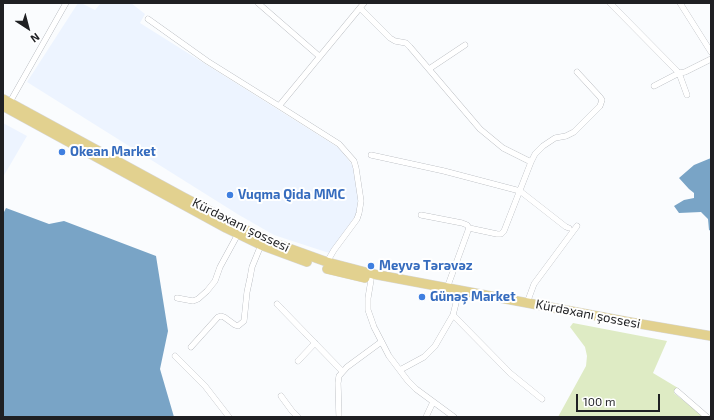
<!DOCTYPE html>
<meta charset="utf-8">
<style>
body{margin:0}
#map{position:relative;width:714px;height:420px;overflow:hidden;background:#fafcfe;font-family:"Exo 2",sans-serif}
canvas{display:block}
.frame{position:absolute;inset:0;border:4px solid #1f2023;pointer-events:none}
.north{position:absolute;left:8px;top:8px;width:40px;height:40px;-webkit-text-stroke:3px #fff;paint-order:stroke;rotate:144deg;font-size:11px;font-weight:700;line-height:16px;text-align:center;color:#1f2023}
.north::after{content:'';display:block;margin:auto;width:14px;height:18px;background:#1f2023;clip-path:polygon(50% 0,100% 100%,50% 72%,0 100%)}
.scale{position:absolute;left:576px;top:394px;width:84px;height:18px;box-sizing:border-box;border:2px solid #1f2023;border-top:0;padding-left:5px;font-size:12px;line-height:14px;white-space:nowrap;color:#1f2023;-webkit-text-stroke:3px #fff;paint-order:stroke}
</style>
<div id="map">
<canvas width="714" height="420"></canvas>
<div class="frame"></div>
<div class="north">N</div>
<div class="scale">100 m</div>
</div>
<script>
const ctx = document.querySelector('canvas').getContext('2d');
ctx.lineJoin = 'round';
function fillPath(path, color) { ctx.fillStyle = color; ctx.fill(path, 'evenodd'); }
const toPath = rows => new Path2D(rows.map(r => 'M' + r).join(''));
function trace(path, color, width, dash) { ctx.strokeStyle = color; ctx.lineWidth = width; ctx.lineCap = dash ? 'butt' : 'round'; ctx.setLineDash(dash || []); ctx.stroke(path); }
function drawText(font, color, halo, rows, align = 'center') {
  ctx.font = font + ' "Exo 2",sans-serif'; ctx.lineWidth = 4; ctx.setLineDash([]); ctx.textBaseline = 'middle'; ctx.strokeStyle = halo; ctx.fillStyle = color; for (const [text, x, y, turn = 0] of rows) {
    ctx.save(); ctx.translate(x, y); ctx.rotate((+turn || 0) * Math.PI / 180); ctx.textAlign = isNaN(turn) ? turn : align; if (halo) ctx.strokeText(text, 0, 0); ctx.fillText(text, 0, 0); ctx.restore();
  }
}
fillPath(toPath([
 [78,3,81,3,95,10,101,3,131,3,145,14,140,23,339,148,353,166,358,197,357,214,329,253,274,235,239,215,27,82],
 [3,123,27,136,3,177]
]), '#edf4ff');
fillPath(toPath([
 [573,323,667,341,653,373,678,388,674,393,704,417,558,417,586,366,587,356,585,347,570,327]
]), '#deebc4');
fillPath(toPath([
 [711,158,711,231,709,230,708,219,701,212,679,213,674,206,684,200,694,198,694,193,689,189,679,178,694,165],
 [6,208,49,224,64,221,156,256,168,331,160,369,174,417,3,417,3,214]
]), '#79a4c6');
const street = toPath([
 [258,3,319,56],
 [610,3,679,73,685,72,711,59],
 [680,3,711,52],
 [360,8,390,38,395,41,406,43,410,47,480,129,503,148,531,162,504,231,501,234,497,234,469,228,447,288],
 [148,19,207,61,279,106],
 [429,69,465,45],
 [654,86,679,73,687,95],
 [10,102,66,3],
 [371,155,444,171,520,191,566,227,569,228],
 [531,162,535,154,543,146,555,138,566,136,574,132,600,106,602,100,600,97,577,72],
 [421,215,462,223,467,225,469,228],
 [327,262,334,250,357,219,359,213,361,201,356,168,354,161,339,144,279,106,364,3],
 [371,280,368,298,368,310,374,327,389,356,408,381,416,389,454,417],
 [177,298,193,301,198,299,207,291,215,281,220,267,238,234],
 [527,303,534,284,577,226],
 [277,304,342,371],
 [453,315,510,373,542,399],
 [191,347,218,317,221,316,224,317,235,325,238,326,244,321,247,292,250,278,252,267,261,245],
 [175,356,205,386,229,417],
 [298,361,315,343],
 [400,370,424,357,435,346,453,315,458,295],
 [677,391,707,417],
 [281,396,292,411,298,417],
 [339,417,338,383,339,376,347,367,381,342],
 [426,417,433,402]
]);
const primary = toPath([
 [3,99,183,197,252,233,277,244,327,262,373,274,629,322,711,336],
 [3,106,226,228,261,245,307,262],
 [327,269,365,278]
]);
trace(street, '#a5a9af', 6);
trace(primary, '#d7d7d7', 10);
trace(street, '#fff', 5.5);
trace(primary, '#e2d18f', 9);
for (const [x, y, r, color] of [
 [62,152,4,"#3f7fe0"],
 [230,195,4,"#3f7fe0"],
 [371,266,4,"#3f7fe0"],
 [422,297,4,"#3f7fe0"]
]) { const dot = new Path2D(); dot.arc(x, y, r, 0, 2 * Math.PI); ctx.fillStyle = color; ctx.fill(dot); trace(dot, '#fff', 1.5); }
drawText('bold 13px', '#366cbe', '#fff', [
 ["Okean Market",70,152],
 ["Vuqma Qida MMC",238,195],
 ["Meyvə Tərəvəz",379,266],
 ["Günəş Market",430,297]
], 'left');
drawText('13px', '#1f2023', '#fff', [
 ["Kürdəxanı şossesi",241,225,26],
 ["Kürdəxanı şossesi",588,314,11]
]);
</script>
